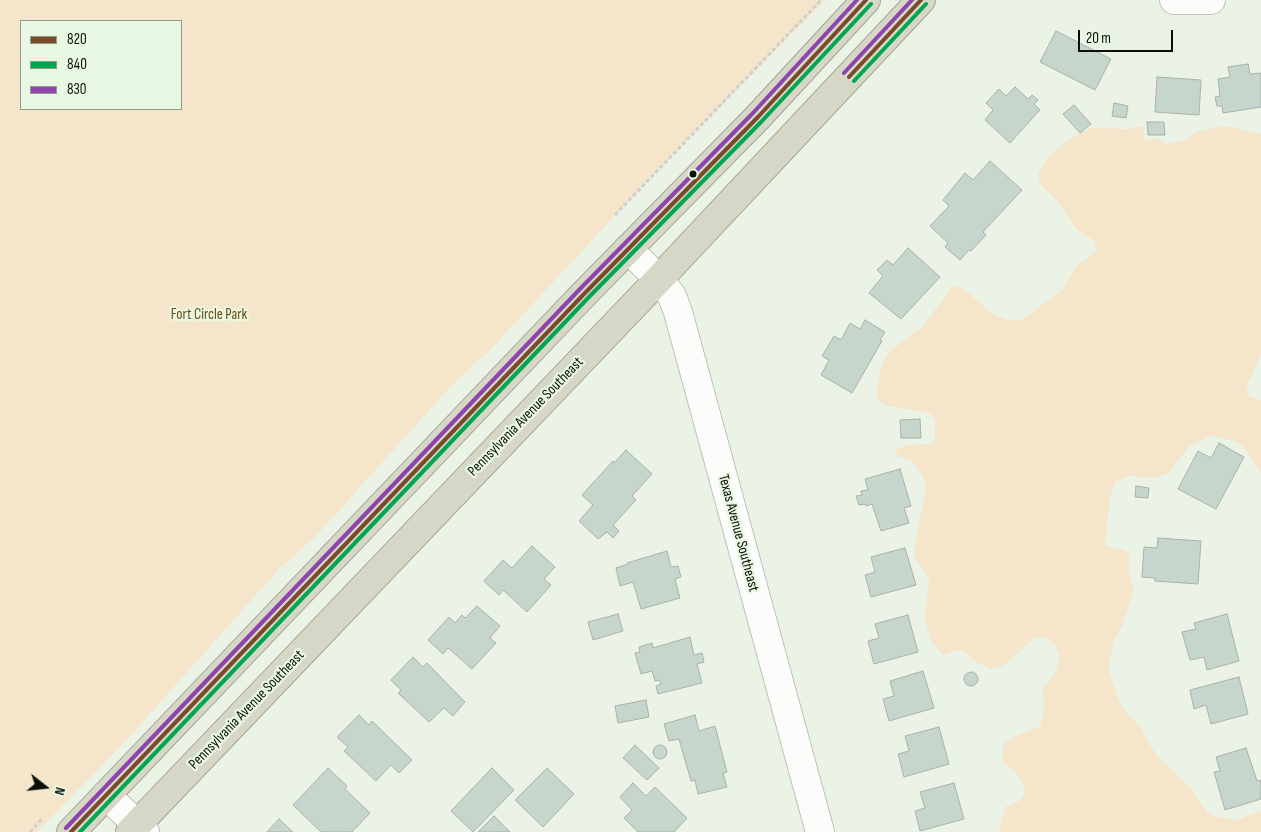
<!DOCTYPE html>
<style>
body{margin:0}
#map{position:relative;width:1261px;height:832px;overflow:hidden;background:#ebf3e7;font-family:"Sofia Sans Condensed",sans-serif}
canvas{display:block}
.legend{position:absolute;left:20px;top:20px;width:162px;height:90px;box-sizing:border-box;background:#e9f8e2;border:1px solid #909b8b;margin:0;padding:6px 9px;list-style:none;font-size:15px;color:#0b0f08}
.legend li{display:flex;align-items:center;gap:10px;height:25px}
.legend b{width:25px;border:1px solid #909b8b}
.north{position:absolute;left:20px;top:762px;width:50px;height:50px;-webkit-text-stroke:4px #e9f8e2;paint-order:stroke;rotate:106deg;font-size:14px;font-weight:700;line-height:20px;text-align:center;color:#0b0f08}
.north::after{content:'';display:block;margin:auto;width:18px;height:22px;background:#0b0f08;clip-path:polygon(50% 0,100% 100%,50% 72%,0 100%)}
.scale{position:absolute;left:1078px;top:30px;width:95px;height:22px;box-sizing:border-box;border:2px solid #0b0f08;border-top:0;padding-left:6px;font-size:15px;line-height:18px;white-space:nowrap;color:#0b0f08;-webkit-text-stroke:4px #e9f8e2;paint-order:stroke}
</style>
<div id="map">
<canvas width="1261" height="832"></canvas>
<ul class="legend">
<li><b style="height:6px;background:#7a4b2a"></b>820</li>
<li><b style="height:6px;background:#00a651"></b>840</li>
<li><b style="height:6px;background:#8e44ad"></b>830</li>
</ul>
<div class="north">N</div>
<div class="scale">20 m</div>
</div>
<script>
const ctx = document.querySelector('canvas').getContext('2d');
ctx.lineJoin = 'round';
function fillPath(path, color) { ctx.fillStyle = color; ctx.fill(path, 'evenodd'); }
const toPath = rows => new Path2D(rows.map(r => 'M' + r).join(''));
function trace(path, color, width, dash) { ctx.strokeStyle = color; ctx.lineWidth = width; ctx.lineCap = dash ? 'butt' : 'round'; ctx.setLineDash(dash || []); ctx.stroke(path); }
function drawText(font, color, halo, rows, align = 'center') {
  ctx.font = font + ' "Sofia Sans Condensed",sans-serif'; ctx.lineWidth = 4.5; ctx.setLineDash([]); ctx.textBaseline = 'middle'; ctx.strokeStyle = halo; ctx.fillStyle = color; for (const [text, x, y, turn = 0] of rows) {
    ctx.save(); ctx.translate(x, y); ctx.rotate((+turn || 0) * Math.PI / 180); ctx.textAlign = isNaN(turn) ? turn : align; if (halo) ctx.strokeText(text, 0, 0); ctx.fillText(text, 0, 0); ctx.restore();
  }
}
fillPath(toPath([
 [0,0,825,0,648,180,491,349,455,382,315,537,281,567,124,743,37,832,0,832],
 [181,21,181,109,21,109,21,21],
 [1141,126,1144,127,1144,141,1157,138,1166,144,1182,141,1199,131,1226,126,1261,134,1261,353,1246,389,1250,397,1261,400,1261,473,1243,446,1234,441,1210,436,1188,447,1170,472,1154,478,1129,476,1115,483,1110,497,1105,545,1126,551,1130,556,1128,571,1134,589,1122,627,1115,638,1108,669,1121,706,1142,729,1145,737,1157,756,1189,786,1207,812,1214,816,1236,820,1261,811,1261,832,1000,832,999,830,1005,807,1021,800,1025,793,1023,783,1017,774,1003,762,1003,748,1006,742,1013,737,1040,727,1044,707,1043,687,1057,671,1059,655,1055,645,1046,638,1035,638,1004,665,991,669,977,663,963,651,958,650,943,655,931,641,925,619,929,578,915,557,914,549,926,488,923,476,911,460,897,456,894,451,907,445,931,444,935,439,935,420,929,413,884,405,878,400,877,389,881,367,889,352,923,326,952,287,957,286,969,293,992,314,1008,320,1020,321,1061,291,1076,267,1096,250,1095,242,1076,229,1059,203,1041,185,1038,175,1047,159,1066,141,1091,128,1130,129]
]), '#f5e5ca');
const building = toPath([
 [1056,31,1111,59,1095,90,1040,62,1056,31],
 [1248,64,1250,74,1261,73,1261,107,1223,113,1222,106,1217,106,1215,97,1220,96,1218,79,1230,77,1228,67,1248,64],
 [1157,77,1201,80,1199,115,1155,112,1157,77],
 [1015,87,1028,99,1032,95,1038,100,1034,104,1040,110,1010,143,985,120,993,110,986,103,999,89,1006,96,1015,87],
 [1114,103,1128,106,1126,118,1112,116,1114,103],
 [1074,105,1091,124,1080,133,1063,114,1074,105],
 [1147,122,1164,122,1165,135,1148,135,1147,122],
 [990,161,1022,190,983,232,986,235,971,251,969,250,960,260,945,247,948,243,930,226,949,206,943,200,965,173,973,180,990,161],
 [908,248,940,277,901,319,869,293,883,276,877,270,887,260,893,265,908,248],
 [865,320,885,332,880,340,882,341,852,393,821,375,829,360,822,356,834,336,841,340,850,323,860,329,865,320],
 [920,419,921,438,901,438,900,420,920,419],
 [1219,443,1244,457,1216,509,1178,489,1198,451,1211,458,1219,443],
 [626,450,652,474,632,496,636,500,613,525,619,531,613,538,607,532,598,539,579,521,593,505,582,495,613,461,614,463,626,450],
 [900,469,911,506,904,508,909,523,881,531,872,504,866,506,865,504,859,505,856,496,862,495,861,491,868,490,865,479,900,469],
 [1136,486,1149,488,1148,498,1135,497,1136,486],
 [1158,538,1201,541,1198,584,1155,581,1155,578,1142,577,1144,547,1157,548,1158,538],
 [532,546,555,567,544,579,551,585,527,612,503,590,499,595,484,581,503,560,512,568,532,546],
 [905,548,916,585,871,597,865,575,875,572,871,557,905,548],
 [667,551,671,567,678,566,681,577,675,579,680,598,641,609,633,582,620,586,616,568,628,564,627,563,667,551],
 [477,606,500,626,490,638,496,643,472,669,448,648,443,654,428,640,449,617,455,623,462,615,465,618,477,606],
 [618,614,623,631,593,640,588,622,618,614],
 [1227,614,1239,661,1207,670,1204,657,1190,660,1182,632,1196,629,1194,623,1227,614],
 [908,615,918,652,874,664,868,641,879,638,875,624,908,615],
 [690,637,694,655,702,653,704,662,697,664,702,683,658,694,656,686,661,684,660,680,655,681,652,671,641,674,635,653,640,652,639,647,652,643,653,648,690,637],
 [413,657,423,667,427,663,465,702,453,716,444,708,429,722,398,693,401,690,391,680,413,657],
 [923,671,934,708,889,721,883,699,894,696,890,681,923,671],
 '964 679a7 7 0 1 1 14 0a7 7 0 1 1-14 0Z',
 [1239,677,1248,714,1211,724,1206,705,1194,709,1190,690,1239,677],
 [646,700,649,717,618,723,615,706,646,700],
 [359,715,369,725,372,721,412,760,399,773,391,765,376,781,344,751,348,747,337,737,359,715],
 [695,715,699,731,715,726,727,772,723,773,727,787,698,794,695,780,691,781,679,739,669,741,664,724,695,715],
 [939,727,949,764,904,777,898,754,909,751,905,736,939,727],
 '653 752a7 7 0 1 1 14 0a7 7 0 1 1-14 0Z',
 [635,745,659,768,647,780,623,758,635,745],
 [1246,748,1257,781,1261,780,1261,799,1225,810,1214,772,1220,771,1216,757,1246,748],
 [328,768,347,786,345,789,370,813,352,832,321,832,293,805,328,768],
 [492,768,514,790,473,832,451,811,492,768],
 [547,768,574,794,543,827,515,800,547,768],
 [633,783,646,796,655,787,687,818,674,832,638,832,624,818,632,810,620,797,633,783],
 [954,783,964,819,920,831,915,811,925,808,920,792,954,783],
 [494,816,510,832,478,832,494,816],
 [279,819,293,832,267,832,279,819]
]);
fillPath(building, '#c6d6cc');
trace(building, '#a9b1aa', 1);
const minor = toPath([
 [1174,0,1211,0],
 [628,249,659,279,672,296,678,312,820,832],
 [106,795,145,832]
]);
const highway = toPath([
 [71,832,584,294,758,117,866,0],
 [130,832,659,279,921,0]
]);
trace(minor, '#bbc2b8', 30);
trace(highway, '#a1a38d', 30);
trace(toPath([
 [615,215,821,0],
 [30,832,43,818]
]), '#ced0cd', 3, [4, 2.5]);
trace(minor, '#fcfdfb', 28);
trace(highway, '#d7d7c7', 28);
trace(toPath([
 [849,77,921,0],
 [71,832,584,294,758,117,866,0]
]), '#7a4b2a', 4);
trace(toPath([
 [854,81,926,4],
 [80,832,588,298,762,121,871,4]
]), '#00a651', 4);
trace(toPath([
 [844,73,912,0],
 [66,828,579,290,753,113,857,0]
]), '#8e44ad', 4);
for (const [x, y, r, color] of [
 [693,174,4.5,"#0b0f08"]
]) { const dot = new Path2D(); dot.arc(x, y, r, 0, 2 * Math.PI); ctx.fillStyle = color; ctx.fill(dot); trace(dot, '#e9f8e2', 2); }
drawText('15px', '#704a13', '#e9f8e2', [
 ["Fort Circle Park",209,315]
]);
drawText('15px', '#0b0f08', '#e9f8e2', [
 ["Pennsylvania Avenue Southeast",526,417,-46],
 ["Texas Avenue Southeast",738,533,75],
 ["Pennsylvania Avenue Southeast",247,710,-46]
]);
</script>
